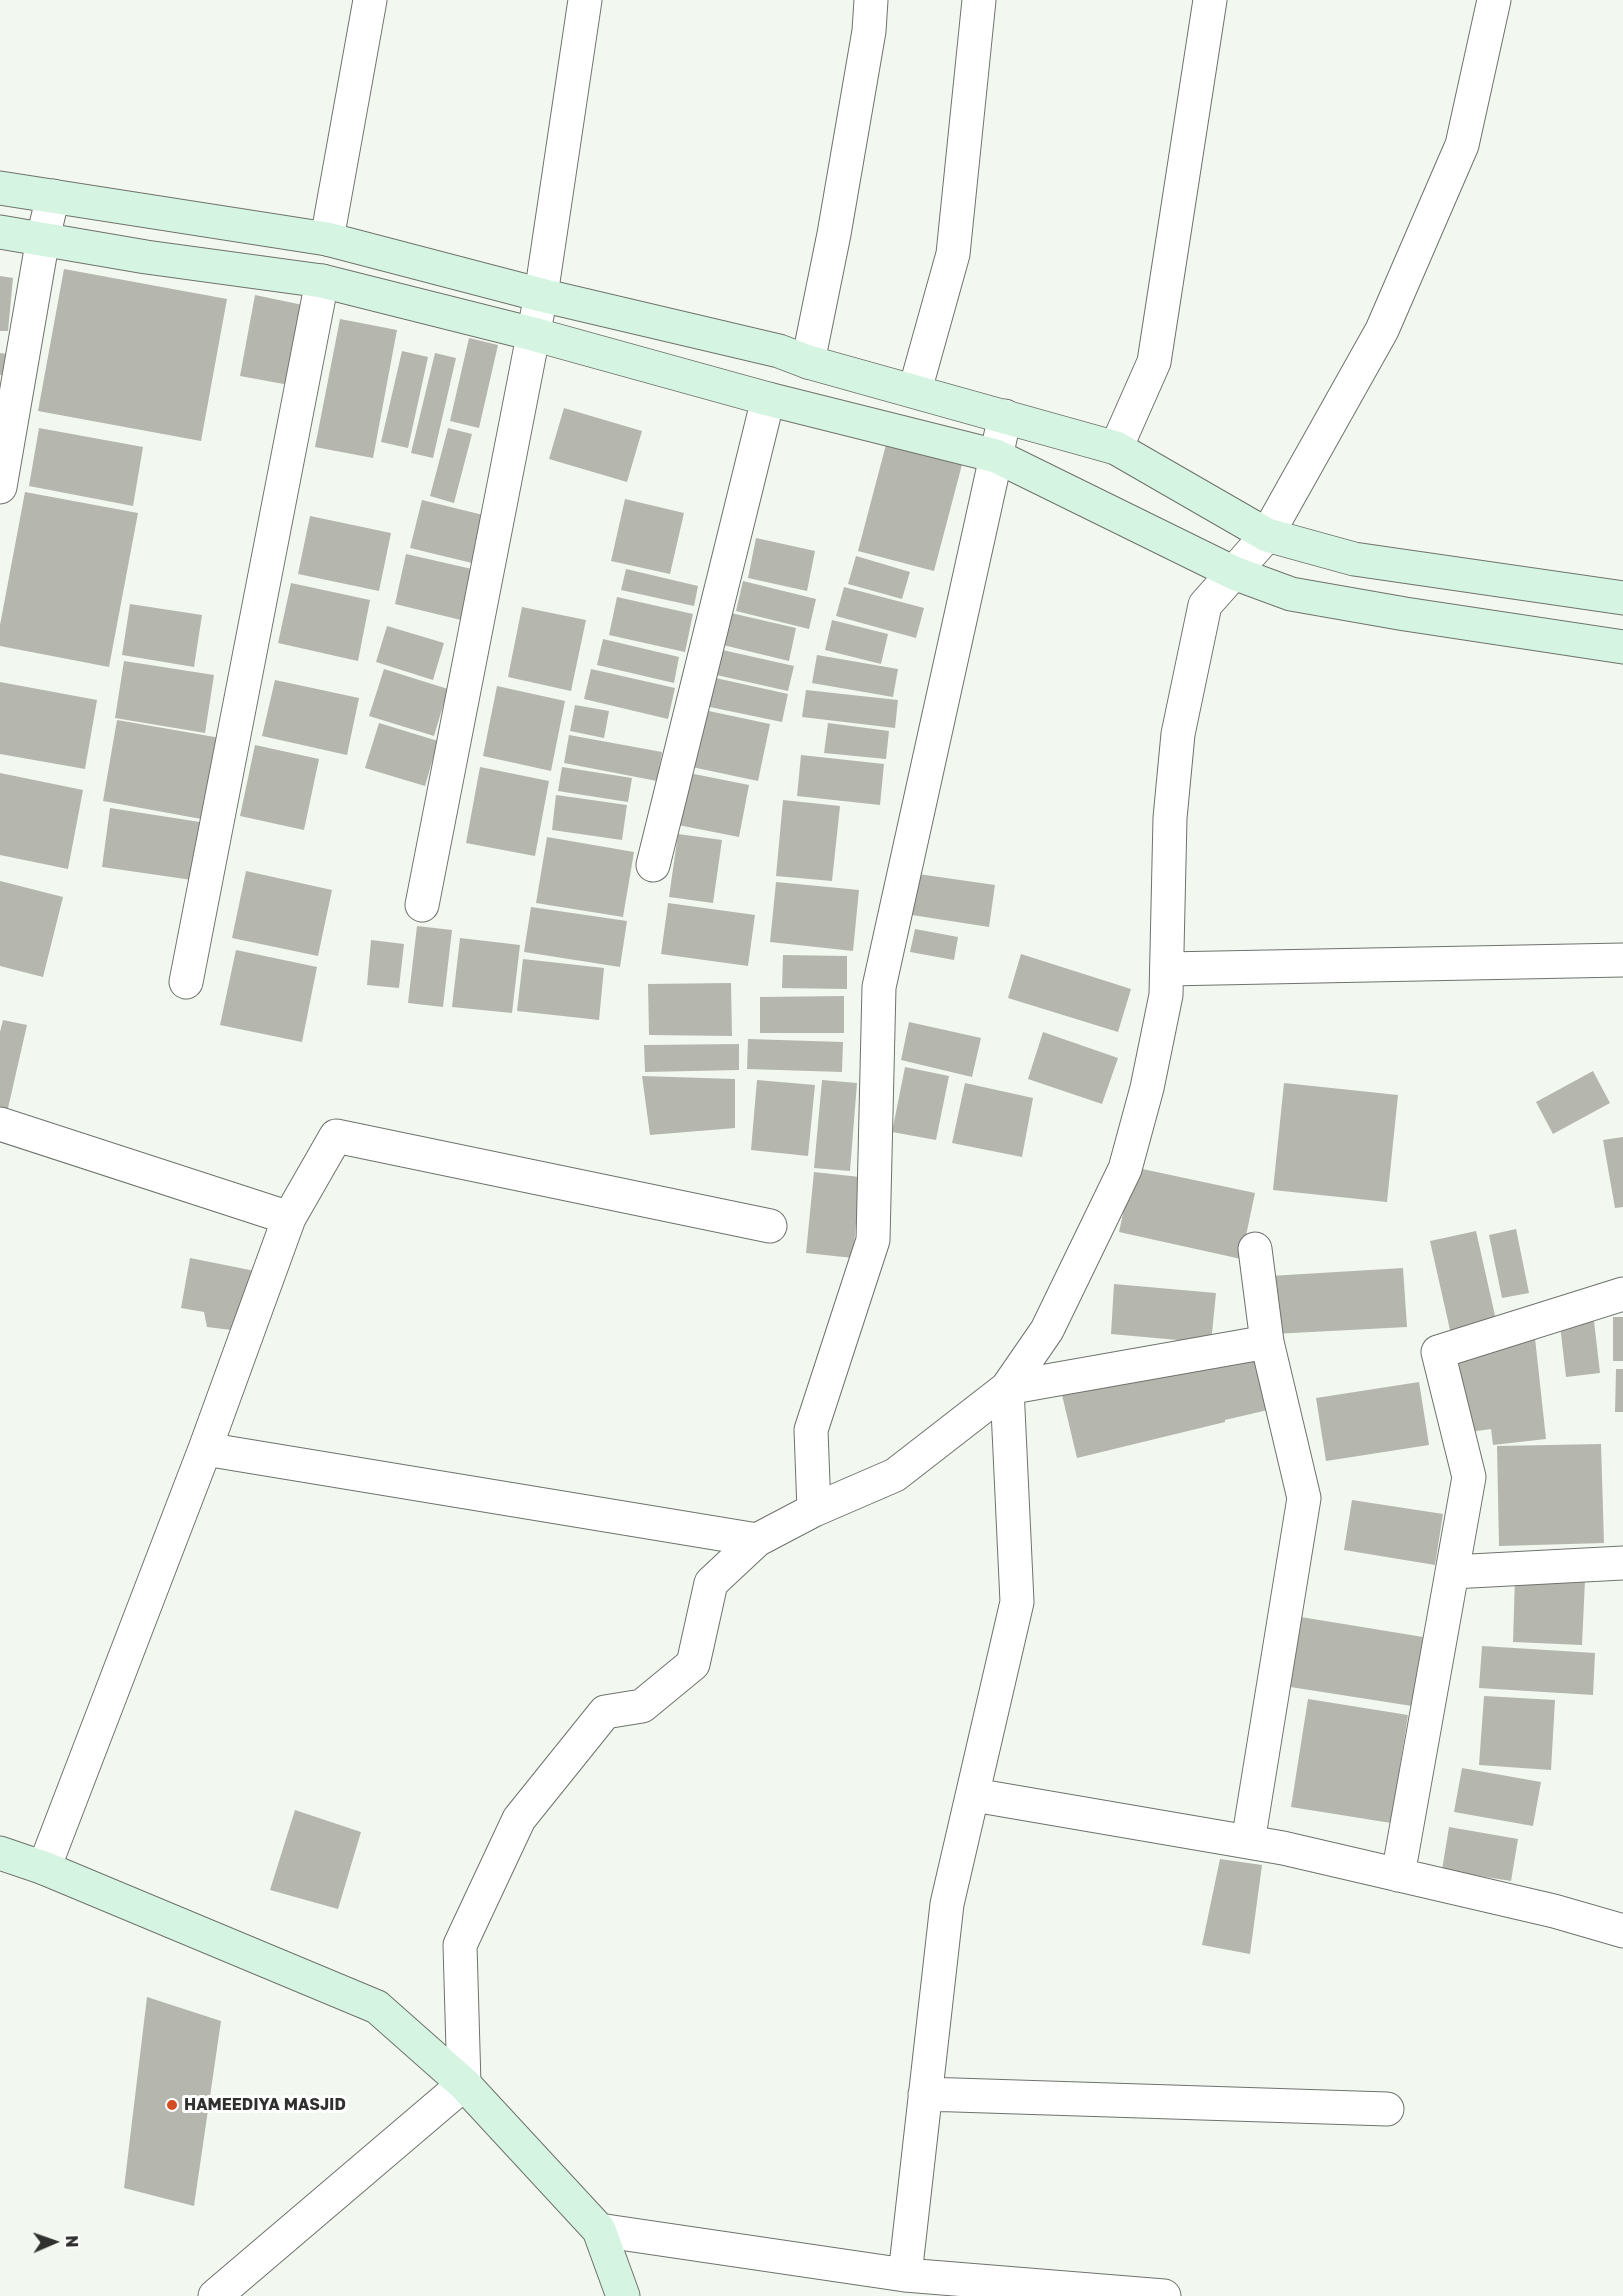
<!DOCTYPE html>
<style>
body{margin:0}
#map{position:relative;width:1623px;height:2296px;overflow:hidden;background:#f2f7f0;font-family:"Golos Text",sans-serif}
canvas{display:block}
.north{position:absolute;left:24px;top:2212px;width:60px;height:60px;-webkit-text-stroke:4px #fff;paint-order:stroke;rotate:88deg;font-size:16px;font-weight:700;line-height:24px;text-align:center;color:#2f312e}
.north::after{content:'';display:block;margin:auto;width:21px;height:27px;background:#2f312e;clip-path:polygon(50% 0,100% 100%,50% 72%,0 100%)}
</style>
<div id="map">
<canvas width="1623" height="2296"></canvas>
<div class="north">N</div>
</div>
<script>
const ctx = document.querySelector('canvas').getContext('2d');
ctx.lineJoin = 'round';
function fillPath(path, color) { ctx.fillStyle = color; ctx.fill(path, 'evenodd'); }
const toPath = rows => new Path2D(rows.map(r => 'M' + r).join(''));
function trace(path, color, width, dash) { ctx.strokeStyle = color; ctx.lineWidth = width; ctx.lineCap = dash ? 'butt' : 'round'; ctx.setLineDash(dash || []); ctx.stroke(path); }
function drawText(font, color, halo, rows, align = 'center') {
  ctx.font = font + ' "Golos Text",sans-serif'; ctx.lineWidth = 6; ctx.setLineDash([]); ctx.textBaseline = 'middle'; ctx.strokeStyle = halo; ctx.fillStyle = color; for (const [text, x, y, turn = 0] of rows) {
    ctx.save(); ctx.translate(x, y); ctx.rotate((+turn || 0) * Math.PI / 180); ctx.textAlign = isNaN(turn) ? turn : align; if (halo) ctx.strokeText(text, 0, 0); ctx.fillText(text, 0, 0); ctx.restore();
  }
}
fillPath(toPath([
 [64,269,227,299,201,441,38,411],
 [0,276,13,278,8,331,0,331],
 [255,295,303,305,289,385,240,376],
 [340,319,397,330,373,458,315,447],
 [469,338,498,345,479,428,450,421],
 [402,351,428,357,408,448,381,442],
 [0,353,7,354,5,375,0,375],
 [435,353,456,358,433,458,411,453],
 [564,408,642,431,627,482,549,459],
 [39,428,143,447,133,506,29,486],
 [448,428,472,434,454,503,430,496],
 [888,437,964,457,934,571,858,551],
 [25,492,138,513,109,667,0,646,0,625],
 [625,499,684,513,670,574,611,561],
 [422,500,483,515,472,563,410,548],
 [310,516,391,533,379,591,298,574],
 [756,538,815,551,807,591,748,578],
 [406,554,472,569,461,620,395,604],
 [856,556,910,572,902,599,848,584],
 [626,569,698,586,694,606,621,590],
 [743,581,816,599,809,629,736,611],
 [291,583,370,600,358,661,278,643],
 [844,587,924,608,916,638,836,616],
 [617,597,693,614,685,652,609,635],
 [130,604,202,615,194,667,122,655],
 [522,607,586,620,571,691,508,677],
 [731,613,796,628,789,661,723,645],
 [832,620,888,634,881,664,825,650],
 [387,626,444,643,433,680,376,662],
 [603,639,679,657,674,683,597,665],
 [718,649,794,666,788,691,712,674],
 [817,655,898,669,893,697,812,683],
 [124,661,214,675,205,733,115,718],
 [384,669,448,689,434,736,369,716],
 [591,669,675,688,668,719,584,699],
 [711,677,788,694,782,722,705,706],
 [275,680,359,698,347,755,262,736],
 [0,682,97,700,85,769,0,754],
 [497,686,565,701,551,771,483,756],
 [806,690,898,700,895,728,802,717],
 [575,705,609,711,604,738,570,731],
 [704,710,770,724,758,781,692,767],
 [117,720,226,739,212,821,103,801],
 [379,723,438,741,425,786,365,768],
 [828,723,889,731,886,759,824,753],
 [569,735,662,752,657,781,564,763],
 [255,745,319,759,304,830,240,816],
 [801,755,884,764,880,805,797,796],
 [480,767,549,781,535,856,466,843],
 [562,767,632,778,628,802,558,791],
 [0,773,83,790,68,869,0,855],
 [689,773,749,785,739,837,678,825],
 [556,795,627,805,622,840,552,830],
 [783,800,840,806,832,881,776,876],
 [110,808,200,822,192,880,102,867],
 [678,834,722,840,713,903,669,897],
 [547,837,634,852,623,917,536,903],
 [246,871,332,890,318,956,232,938],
 [918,874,995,885,989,927,912,915],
 [0,881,63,897,43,977,0,966],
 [776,882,859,890,853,951,770,942],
 [668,903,755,915,748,966,661,954],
 [531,907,627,921,620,967,524,952],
 [417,926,452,930,443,1007,408,1003],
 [915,929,958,937,954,960,910,952],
 [460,938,520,945,512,1013,452,1007],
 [371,940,404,944,399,988,367,985],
 [236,950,317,967,302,1042,220,1025],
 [1021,954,1131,989,1118,1032,1008,998],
 [783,955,847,956,847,989,782,988],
 [523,959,604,968,599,1020,517,1011],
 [731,983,732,1036,649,1035,648,984],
 [844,996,844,1033,760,1033,760,997],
 [3,1020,27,1025,6,1117,0,1116,0,1032],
 [909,1022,981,1038,972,1077,901,1060],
 [1043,1032,1118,1058,1102,1104,1028,1079],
 [748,1039,843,1042,842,1072,747,1069],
 [739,1044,739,1070,645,1072,644,1045],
 [905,1067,949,1076,936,1140,892,1132],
 [1593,1071,1610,1103,1553,1134,1536,1102],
 [642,1076,735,1079,735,1128,650,1135],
 [757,1080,815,1085,808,1156,751,1150],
 [822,1080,857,1083,850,1171,814,1168],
 [965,1083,1033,1098,1022,1157,952,1143],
 [1284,1083,1398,1095,1387,1202,1273,1190],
 [1623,1137,1623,1207,1615,1208,1603,1140],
 [1133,1167,1255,1193,1241,1259,1119,1232],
 [814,1172,860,1177,853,1258,806,1253],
 [1516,1229,1529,1293,1502,1298,1489,1235],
 [1476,1231,1498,1329,1452,1339,1430,1241],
 [190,1258,255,1271,240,1331,207,1327,204,1312,181,1308],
 [1403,1268,1407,1327,1273,1334,1270,1276],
 [1114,1284,1216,1293,1211,1343,1111,1334],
 [1613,1317,1623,1317,1623,1361,1613,1361],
 [1594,1321,1600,1373,1566,1377,1560,1325],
 [1535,1338,1546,1439,1493,1445,1491,1429,1469,1432,1458,1358],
 [1260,1356,1272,1409,1225,1420,1225,1422,1077,1458,1062,1395],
 [1616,1369,1623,1369,1623,1412,1615,1412],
 [1419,1382,1429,1445,1326,1461,1316,1398],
 [1601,1444,1604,1543,1499,1546,1497,1446],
 [1352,1500,1443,1514,1435,1565,1344,1550],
 [1515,1577,1585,1580,1582,1645,1513,1642],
 [1295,1616,1423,1637,1412,1706,1284,1686],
 [1482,1646,1595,1653,1593,1695,1479,1688],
 [1484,1696,1555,1700,1551,1770,1479,1765],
 [1308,1699,1408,1715,1391,1823,1291,1807],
 [1462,1768,1541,1782,1533,1826,1454,1812],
 [295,1810,361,1832,338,1909,270,1890],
 [1449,1827,1518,1839,1511,1881,1442,1870],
 [1220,1859,1262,1865,1250,1954,1202,1945],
 [147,1997,221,2021,194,2206,124,2188]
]), '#b5b7af');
const street = toPath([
 [327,239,370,0],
 [808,362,834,234,869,31,871,0],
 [915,390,953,254,979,0],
 [1116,448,1154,362,1210,0],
 [0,487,43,238,53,196],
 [653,865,768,399],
 [422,905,541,295,585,0],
 [1167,969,1623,960],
 [186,982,322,281],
 [0,1124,289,1218],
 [205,1449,757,1540],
 [814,1510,811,1430,873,1240,879,987,1005,416],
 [1452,1572,1623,1563],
 [974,1795,1283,1848,1554,1911,1623,1931],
 [1248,1842,1304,1498,1267,1342,1255,1249],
 [44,1868,205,1449,289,1218,336,1136,770,1226],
 [1398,1875,1469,1477,1438,1352,1623,1294],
 [925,2094,1387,2109],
 [599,2230,905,2275,1164,2296],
 [905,2275,947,1904,1017,1602,1007,1388,1267,1342],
 [215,2296,464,2084,460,1945,519,1819,605,1712,642,1706,693,1664,711,1583,757,1540,814,1510,895,1475,1007,1388,1047,1330,1125,1169,1147,1088,1166,995,1170,818,1178,734,1205,605,1267,535,1382,330,1462,145,1494,0]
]);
const secondary = toPath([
 [0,188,327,239,541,295,779,351,808,362,1116,448,1267,535,1354,559,1623,598],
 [0,232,146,257,322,281,533,334,768,399,996,456,1234,573,1291,594,1405,614,1623,647],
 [0,1853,44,1868,377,2007,464,2084,599,2230,623,2296]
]);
trace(street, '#6e736d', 35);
trace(secondary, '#6e736d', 35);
trace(street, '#fff', 33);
trace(secondary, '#d6f4e2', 33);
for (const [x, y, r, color] of [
 [172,2105,6,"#d44c21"]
]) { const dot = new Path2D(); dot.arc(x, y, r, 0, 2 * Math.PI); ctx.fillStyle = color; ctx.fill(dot); trace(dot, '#fff', 2); }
drawText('bold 16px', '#2f312e', '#fff', [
 ["HAMEEDIYA MASJID",184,2105]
], 'left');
</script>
